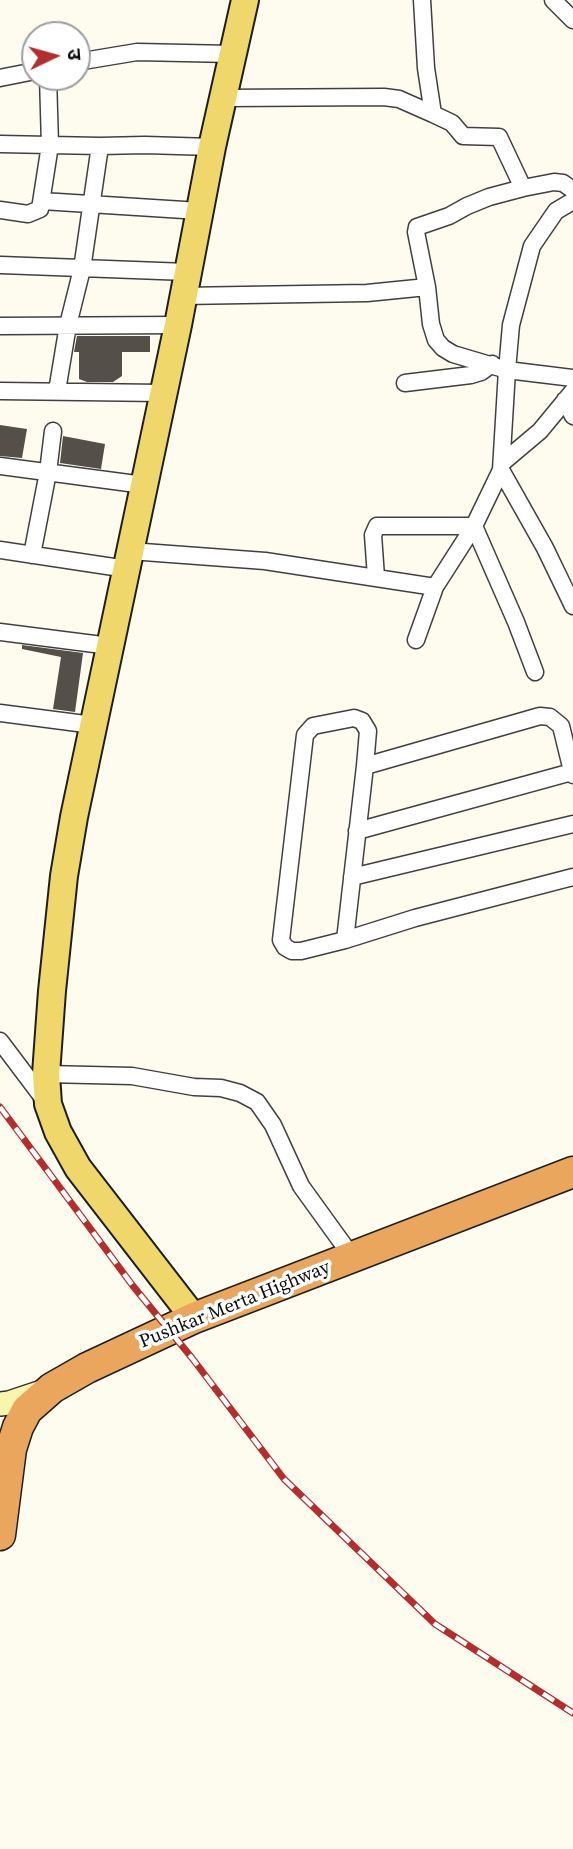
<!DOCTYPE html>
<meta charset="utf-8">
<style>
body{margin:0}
#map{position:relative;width:573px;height:1849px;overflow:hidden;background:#fefcee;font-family:"Source Serif 4","Noto Sans Devanagari",serif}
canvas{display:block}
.north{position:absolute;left:21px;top:21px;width:70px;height:70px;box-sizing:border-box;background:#fff;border:2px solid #9e9e9e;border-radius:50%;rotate:85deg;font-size:19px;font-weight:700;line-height:28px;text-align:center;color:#0d0d0d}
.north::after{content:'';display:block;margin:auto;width:24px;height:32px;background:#b42e2e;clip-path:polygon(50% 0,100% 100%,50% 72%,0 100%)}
</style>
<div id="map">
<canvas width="573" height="1849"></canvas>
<div class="north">उ</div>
</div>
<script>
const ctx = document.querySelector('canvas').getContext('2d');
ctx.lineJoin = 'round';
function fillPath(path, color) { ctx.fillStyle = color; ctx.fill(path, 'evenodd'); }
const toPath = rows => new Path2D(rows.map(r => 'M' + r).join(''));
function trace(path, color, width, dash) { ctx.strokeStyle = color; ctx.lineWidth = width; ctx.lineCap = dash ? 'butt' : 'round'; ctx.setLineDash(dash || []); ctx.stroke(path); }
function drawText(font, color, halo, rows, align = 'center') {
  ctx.font = font + ' "Source Serif 4",serif'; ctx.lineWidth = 7; ctx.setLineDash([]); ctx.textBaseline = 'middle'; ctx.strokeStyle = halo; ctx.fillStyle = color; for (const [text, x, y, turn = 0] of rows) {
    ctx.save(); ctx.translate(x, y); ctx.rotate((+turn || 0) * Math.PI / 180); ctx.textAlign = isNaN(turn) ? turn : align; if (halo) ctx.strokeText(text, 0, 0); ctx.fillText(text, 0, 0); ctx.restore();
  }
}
fillPath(toPath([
 [77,336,150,336,150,352,122,352,122,376,113,382,87,382,79,379,79,352,74,352],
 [0,425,27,429,22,458,0,456],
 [63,436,105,444,101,469,60,463],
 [22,645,83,653,75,712,53,709,61,657,22,649]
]), '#554f4a');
const street = toPath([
 [422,0,426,68,433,114,452,123,463,136,499,137,523,188],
 [553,0,573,20],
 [77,62,137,52,232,54],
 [0,78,35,71],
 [223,98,384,97,399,99,433,114],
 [0,144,100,146],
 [42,201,200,211],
 [0,210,28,214,40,209,50,145,48,77],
 [1,265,187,272],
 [427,287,416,232,417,227,449,216,467,206,489,197,523,188,554,182,563,183,573,190],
 [182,296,367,293,427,287,431,324,436,340,443,348,453,354,507,370,511,325,532,246,556,211,573,201],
 [0,326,178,325],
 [405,383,471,375,481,372,492,364],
 [0,391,163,393],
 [57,391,68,325,82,269,100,146,145,145,212,147],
 [565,400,573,416],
 [502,463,540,431,573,391],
 [0,466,144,485],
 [501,470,545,548,573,606],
 [0,550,127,569],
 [130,551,265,561,435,587],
 [32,555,48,472,53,431],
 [376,577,373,535,377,526,474,526,516,622,535,672],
 [0,632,110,646],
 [416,640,435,587,474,526,501,470,507,370,573,378],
 [0,713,93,725],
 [365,766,368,731,362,721,354,718,313,726,305,735,281,940,285,947,292,951,301,951,345,940,415,918,573,877],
 [357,831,572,772],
 [352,877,573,824],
 [345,940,365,766,540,716,550,717,561,726,573,775],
 [0,1041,46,1102],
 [46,1074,132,1076,194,1087,221,1088,240,1093,257,1102,273,1125,301,1186,353,1258]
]);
const secondary = toPath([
 [0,1404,9,1403,42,1392]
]);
const primary = toPath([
 [194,1318,78,1168,58,1132,48,1104,46,1074,52,991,64,876,74,817,178,325,212,147,245,0]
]);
const highway = toPath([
 [0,1535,11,1449,18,1427,27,1410,52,1388,87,1368,194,1318,573,1172]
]);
trace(street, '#404040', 19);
trace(secondary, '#2f2f2f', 26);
trace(primary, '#1e1e1e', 30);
trace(highway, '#1e1e1e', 33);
trace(street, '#fff', 16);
trace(secondary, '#faf5ad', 23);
trace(primary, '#f0d76c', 26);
trace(highway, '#eba65e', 30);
const rail = toPath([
 [0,1107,133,1286,192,1358,284,1479,435,1624,573,1713]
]);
trace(rail, '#b42e2e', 7);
trace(rail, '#fff', 4.5, [13]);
drawText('19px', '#0d0d0d', '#fff', [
 ["Pushkar Merta Highway",235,1305,-22]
]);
</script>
